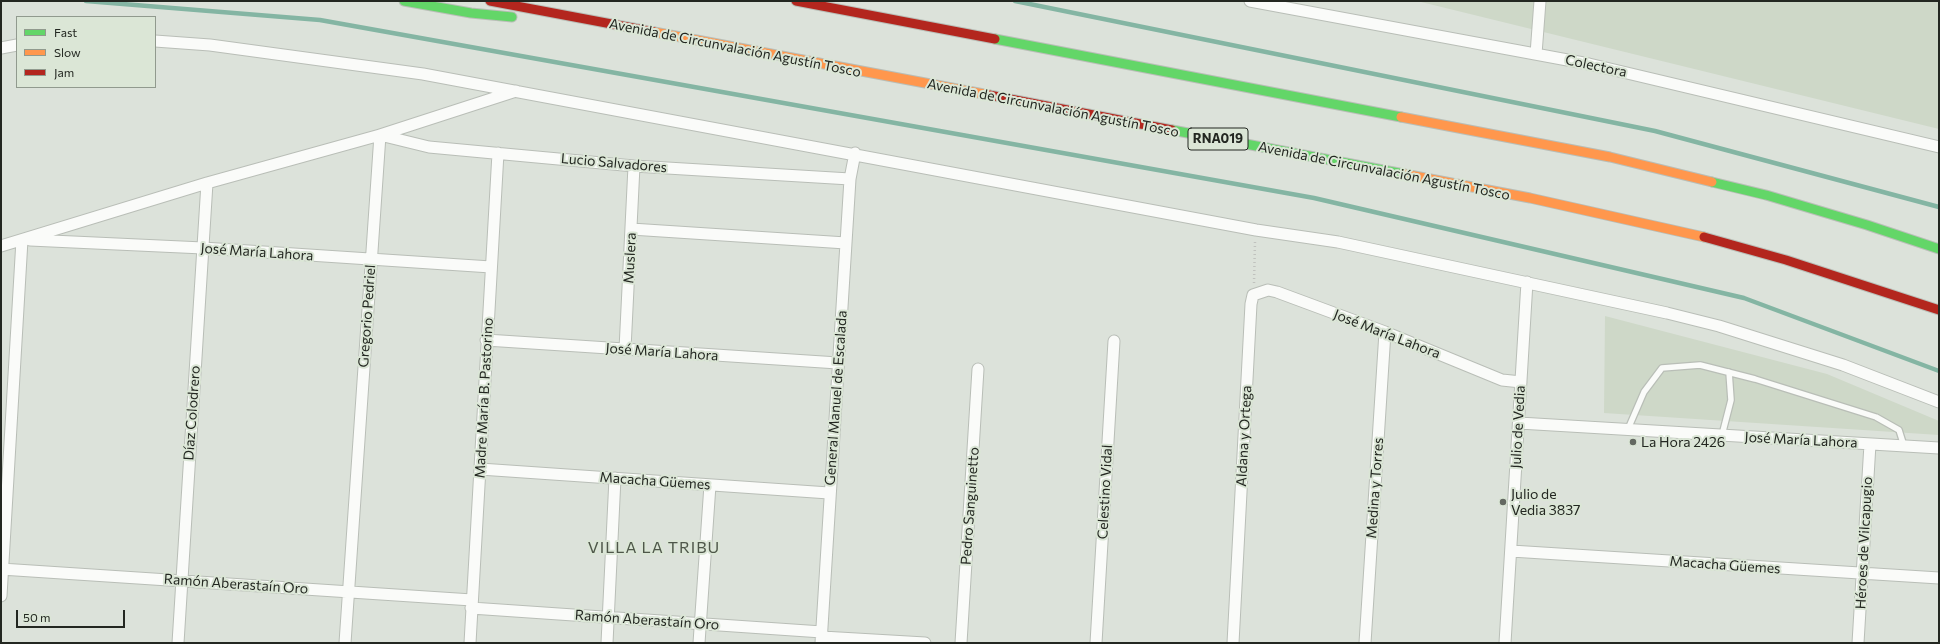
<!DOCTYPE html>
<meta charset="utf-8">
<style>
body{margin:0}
#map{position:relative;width:1940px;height:644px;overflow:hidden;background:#dce2da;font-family:Commissioner,sans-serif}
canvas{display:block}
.frame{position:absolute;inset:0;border:2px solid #232721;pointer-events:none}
.legend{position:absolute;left:16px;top:16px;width:140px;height:72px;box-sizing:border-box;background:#dbe6d6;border:1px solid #919a8e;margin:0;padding:5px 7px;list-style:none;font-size:12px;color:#232721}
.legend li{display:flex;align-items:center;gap:8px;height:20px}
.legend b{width:20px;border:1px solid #919a8e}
.scale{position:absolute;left:16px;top:610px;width:109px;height:18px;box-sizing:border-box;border:2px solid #232721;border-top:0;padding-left:5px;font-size:12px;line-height:14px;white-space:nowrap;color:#232721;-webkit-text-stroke:3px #dbe6d6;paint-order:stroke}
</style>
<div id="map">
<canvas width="1940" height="644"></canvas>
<div class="frame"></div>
<ul class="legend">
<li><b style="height:5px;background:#63d668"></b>Fast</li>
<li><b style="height:5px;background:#ff974d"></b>Slow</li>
<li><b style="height:5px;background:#b3261e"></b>Jam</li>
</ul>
<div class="scale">50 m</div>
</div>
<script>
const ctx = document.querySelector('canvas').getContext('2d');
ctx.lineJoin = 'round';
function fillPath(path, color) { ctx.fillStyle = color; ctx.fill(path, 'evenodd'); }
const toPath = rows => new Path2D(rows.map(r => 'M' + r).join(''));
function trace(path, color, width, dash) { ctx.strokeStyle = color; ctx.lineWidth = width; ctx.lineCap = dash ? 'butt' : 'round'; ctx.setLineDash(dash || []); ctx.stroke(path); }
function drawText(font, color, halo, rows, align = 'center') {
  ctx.font = font + ' Commissioner,sans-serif'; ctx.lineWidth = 4; ctx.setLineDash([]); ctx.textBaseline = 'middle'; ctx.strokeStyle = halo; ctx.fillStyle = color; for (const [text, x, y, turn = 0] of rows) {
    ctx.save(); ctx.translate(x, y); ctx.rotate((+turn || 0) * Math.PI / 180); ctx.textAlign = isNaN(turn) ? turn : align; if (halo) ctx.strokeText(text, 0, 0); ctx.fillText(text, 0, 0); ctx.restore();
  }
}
fillPath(toPath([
 [1417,1,1939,1,1939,129],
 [1605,316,1827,374,1939,421,1939,435,1604,413]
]), '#ced8c8');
trace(toPath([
 [86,1,320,20,1314,198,1744,298,1939,371],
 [1015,1,1655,131,1939,207]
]), '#84b5a3', 4.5);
const lane = toPath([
 [1628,429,1644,392,1662,368,1700,365,1755,379,1876,417,1899,430,1904,446],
 [1722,435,1731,400,1729,372]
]);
const street = toPath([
 [1250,1,1589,64,1939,147],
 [155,41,210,45,423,74,1256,230,1338,242,1667,313,1719,326,1843,365,1939,402],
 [1,48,17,45],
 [1536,54,1540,1],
 [631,229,846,243],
 [30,240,203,248,491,267],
 [1,246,207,183,380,135,429,147,634,166,850,179],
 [486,340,838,363],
 [625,349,634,166],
 [1519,423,1939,448],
 [480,469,829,493],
 [1511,551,1939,578],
 [1,569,472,600],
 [1,596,22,240],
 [471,608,822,632],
 [822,637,925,643],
 [178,643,207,183],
 [345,643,380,135,516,91],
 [470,643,498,153],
 [607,643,615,478],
 [699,643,710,485],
 [821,643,850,179,855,153],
 [961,643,978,369],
 [1096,643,1114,341],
 [1233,643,1251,304,1253,295,1268,290,1277,292,1385,332,1502,380,1521,382],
 [1365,643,1385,332],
 [1505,643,1527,282],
 [1858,643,1870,444]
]);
const fast = toPath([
 [404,1,471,13,512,17],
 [995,39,1401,117],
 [1172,130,1404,174],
 [1712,182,1766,195,1867,225,1939,249]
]);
const slow = toPath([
 [654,32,989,95],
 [1401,117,1610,157,1712,182],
 [1404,174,1530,198,1704,237]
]);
const jam = toPath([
 [490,1,654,32],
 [796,1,995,39],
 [989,95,1172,130],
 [1704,237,1786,260,1939,310]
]);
trace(lane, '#b9beb7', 8);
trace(street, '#b9beb7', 13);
trace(fast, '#b9beb7', 11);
trace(slow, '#b9beb7', 11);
trace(jam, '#b9beb7', 11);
trace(toPath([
 [1254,283,1255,242]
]), '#c0c2be', 2.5, [1, 3]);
trace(lane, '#fafbf9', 5.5);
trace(street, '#fafbf9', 11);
trace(fast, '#63d668', 9);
trace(slow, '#ff974d', 9);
trace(jam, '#b3261e', 9);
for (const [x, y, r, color] of [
 [1633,442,4,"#646862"],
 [1503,502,4,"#646862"]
]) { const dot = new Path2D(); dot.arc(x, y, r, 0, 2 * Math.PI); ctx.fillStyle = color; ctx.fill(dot); trace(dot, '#dbe6d6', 1.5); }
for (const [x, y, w] of [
 [1218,139,60]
]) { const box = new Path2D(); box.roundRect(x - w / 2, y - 11, w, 22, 3); ctx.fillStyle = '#dbe6d6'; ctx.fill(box); trace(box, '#232721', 1); }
drawText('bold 13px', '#232721', null, [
 ["RNA019",1218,139]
]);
drawText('14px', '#232721', '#dbe6d6', [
 ["Avenida de Circunvalación Agustín Tosco",735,48,11],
 ["Colectora",1596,66,12],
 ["Avenida de Circunvalación Agustín Tosco",1053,108,11],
 ["Lucio Salvadores",614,163,5],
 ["Avenida de Circunvalación Agustín Tosco",1384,171,11],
 ["José María Lahora",257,252,4],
 ["Muslera",630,258,-87],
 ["Gregorio Pedriel",367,316,-86],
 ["José María Lahora",1387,334,21],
 ["José María Lahora",662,352,4],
 ["Madre María B. Pastorino",484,398,-87],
 ["General Manuel de Escalada",836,398,-86],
 ["Díaz Colodrero",192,413,-86],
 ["Julio de Vedia",1518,427,-87],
 ["Aldana y Ortega",1244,436,-87],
 ["José María Lahora",1801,440,3],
 ["Macacha Güemes",655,481,4],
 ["Medina y Torres",1375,488,-86],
 ["Celestino Vidal",1105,492,-87],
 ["Pedro Sanguinetto",970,506,-86],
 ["Héroes de Vilcapugio",1864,543,-87],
 ["Macacha Güemes",1725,565,4],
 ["Ramón Aberastaín Oro",236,584,4],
 ["Ramón Aberastaín Oro",647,620,4]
]);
drawText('14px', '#232721', '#dbe6d6', [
 ["La Hora 2426",1641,442],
 ["Julio de",1511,494],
 ["Vedia 3837",1511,510]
], 'left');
ctx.letterSpacing = '1px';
drawText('16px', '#4e5749', '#dbe6d6', [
 ["VILLA LA TRIBU",654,548]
]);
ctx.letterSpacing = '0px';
</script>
